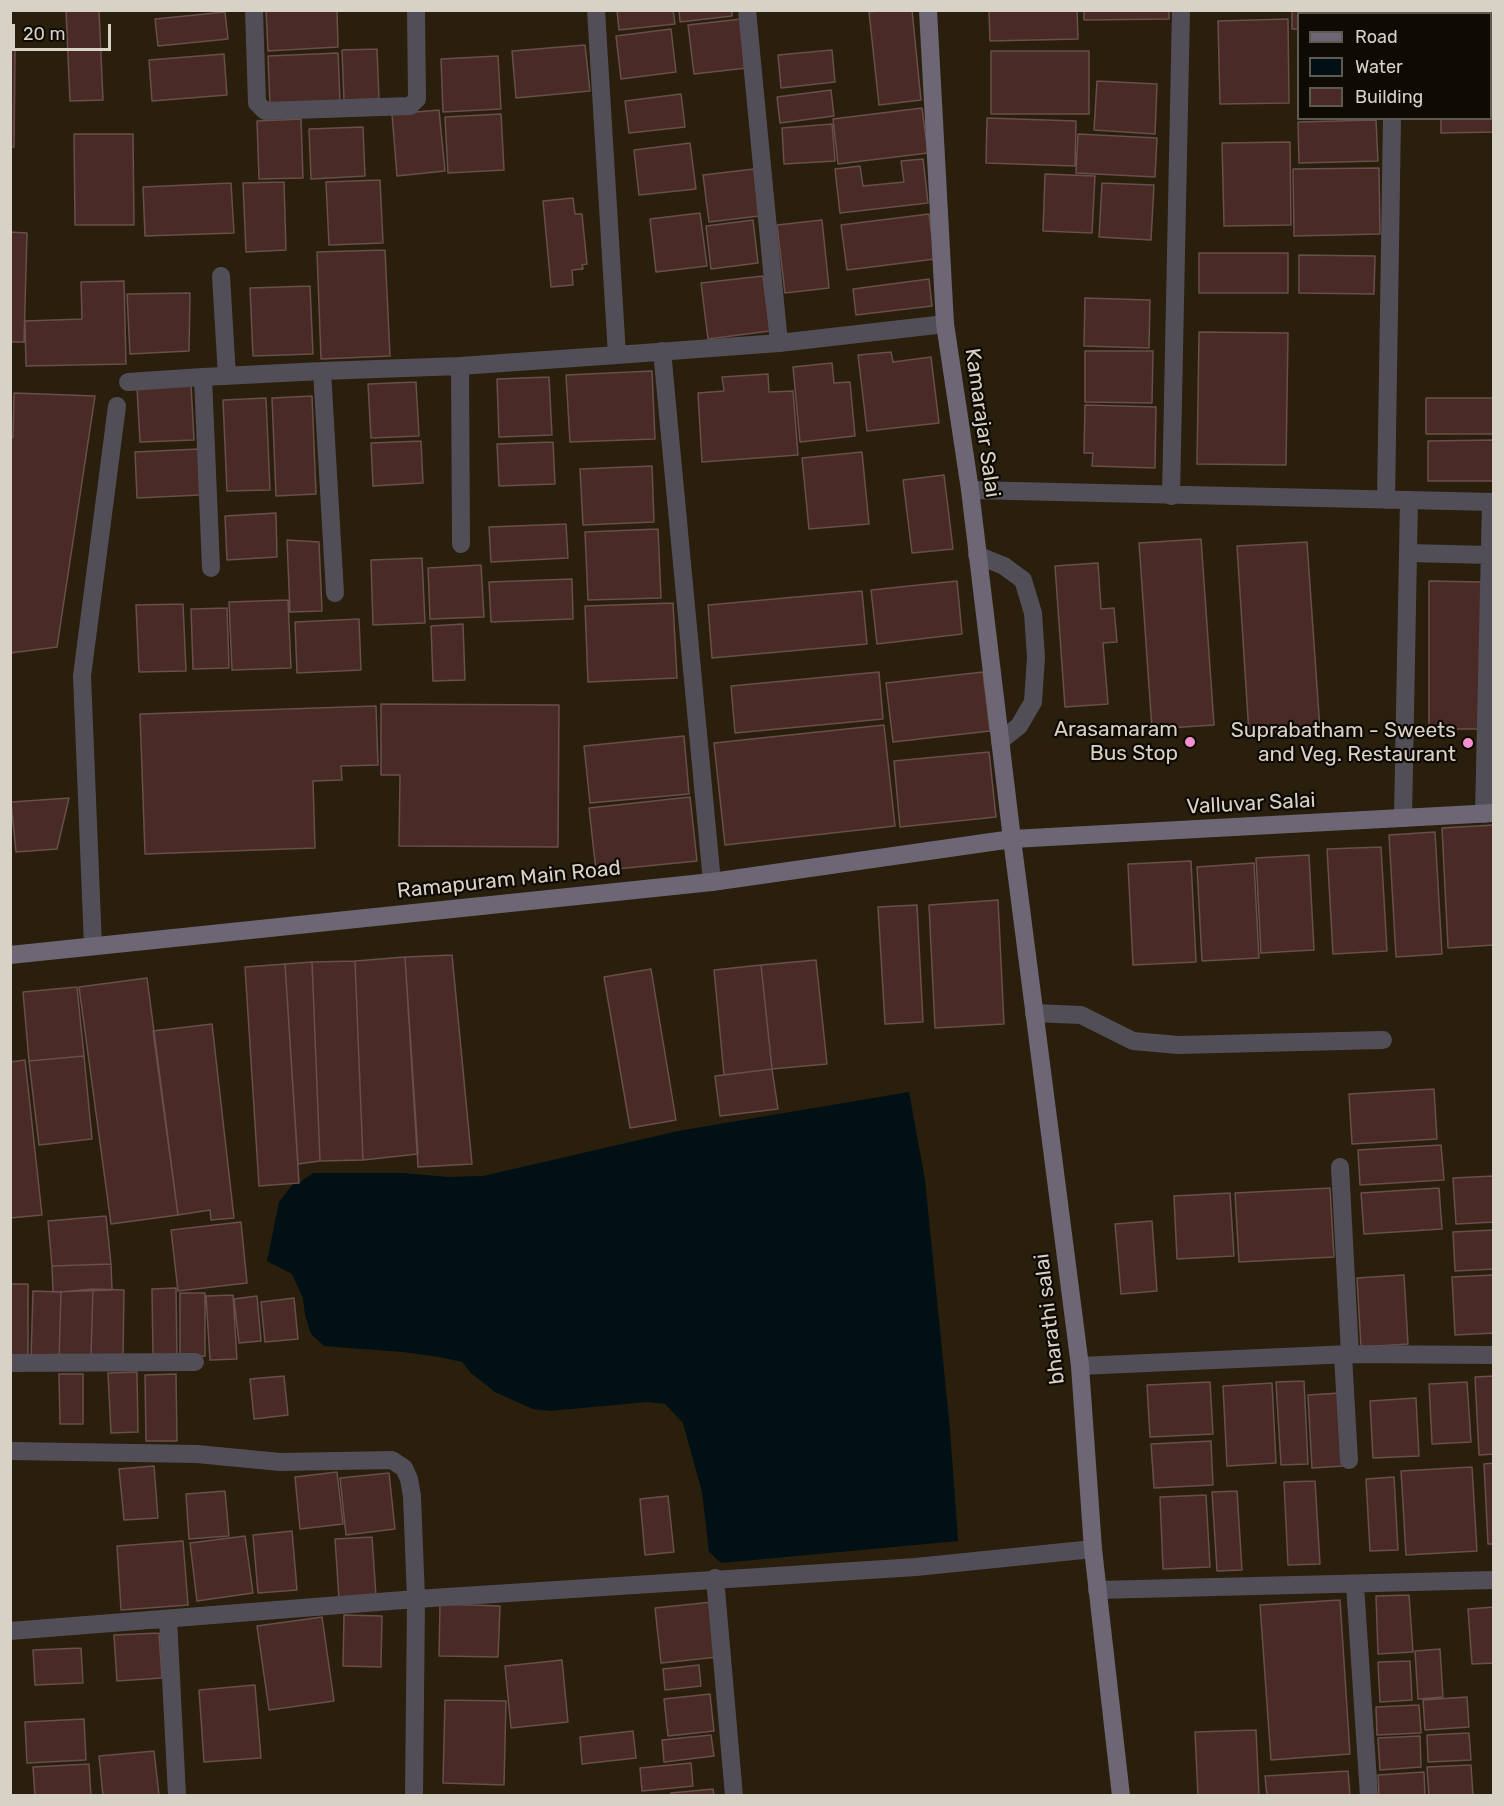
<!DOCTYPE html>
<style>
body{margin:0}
#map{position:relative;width:1504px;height:1806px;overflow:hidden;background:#291f0c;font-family:Rubik,sans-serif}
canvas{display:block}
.frame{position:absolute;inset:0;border:12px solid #d8d1c5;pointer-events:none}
.legend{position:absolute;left:1297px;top:12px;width:195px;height:108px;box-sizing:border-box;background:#0e0a04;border:2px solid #5f5a51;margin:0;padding:8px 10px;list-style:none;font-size:18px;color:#d8d1c5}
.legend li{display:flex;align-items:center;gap:12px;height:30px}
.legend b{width:30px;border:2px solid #5f5a51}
.scale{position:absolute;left:12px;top:24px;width:99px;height:27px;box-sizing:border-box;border:3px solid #d8d1c5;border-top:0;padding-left:8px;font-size:18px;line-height:21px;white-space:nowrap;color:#d8d1c5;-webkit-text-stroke:4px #0e0a04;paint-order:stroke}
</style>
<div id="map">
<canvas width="1504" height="1806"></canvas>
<div class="frame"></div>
<ul class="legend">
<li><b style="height:8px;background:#6d6775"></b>Road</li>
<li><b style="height:16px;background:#001014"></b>Water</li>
<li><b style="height:16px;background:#4a2a27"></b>Building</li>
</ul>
<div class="scale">20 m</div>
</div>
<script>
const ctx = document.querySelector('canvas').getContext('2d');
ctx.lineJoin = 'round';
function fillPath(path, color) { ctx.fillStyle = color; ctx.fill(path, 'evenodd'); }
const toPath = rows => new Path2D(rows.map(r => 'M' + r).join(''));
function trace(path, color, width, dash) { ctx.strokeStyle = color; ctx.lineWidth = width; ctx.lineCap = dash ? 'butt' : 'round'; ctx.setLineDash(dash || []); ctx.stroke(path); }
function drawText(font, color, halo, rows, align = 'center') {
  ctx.font = font + ' Rubik,sans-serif'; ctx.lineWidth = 4.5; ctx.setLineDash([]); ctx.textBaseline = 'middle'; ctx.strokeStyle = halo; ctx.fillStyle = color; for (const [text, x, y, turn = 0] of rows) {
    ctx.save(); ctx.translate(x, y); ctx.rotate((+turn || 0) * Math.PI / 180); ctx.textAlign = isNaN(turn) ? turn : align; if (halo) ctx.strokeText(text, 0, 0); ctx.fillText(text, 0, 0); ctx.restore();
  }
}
fillPath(toPath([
 [909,1092,925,1180,950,1430,958,1541,721,1563,709,1552,702,1492,683,1423,665,1404,646,1402,550,1411,533,1409,495,1392,471,1373,462,1362,440,1357,403,1352,324,1346,311,1334,305,1315,303,1298,292,1274,267,1261,279,1202,293,1184,299,1183,313,1173,402,1173,448,1177,483,1176,678,1131]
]), '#001014');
const building = toPath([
 [66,10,99,10,103,100,70,101,66,10],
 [266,10,337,10,338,47,268,51,266,10],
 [617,10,673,10,675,24,619,30,617,10],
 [679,10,732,10,732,16,680,22,679,10],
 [886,10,912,10,921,100,879,105,869,12,886,10],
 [989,10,1077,10,1078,39,990,41,989,10],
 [1084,10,1169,10,1169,19,1084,20,1084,10],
 [1292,10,1386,10,1386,14,1298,14,1298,29,1292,29,1292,10],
 [225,12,228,39,158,46,155,19,225,12],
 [741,19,747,68,694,74,688,25,741,19],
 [1288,19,1289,103,1220,104,1218,21,1288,19],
 [671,29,676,72,621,79,616,36,671,29],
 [585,45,590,91,516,98,512,51,585,45],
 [10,49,15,49,14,147,10,147,10,49],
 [377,49,379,99,344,100,342,50,377,49],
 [832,50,835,82,781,88,778,55,832,50],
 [991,51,1089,51,1089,114,991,114,991,51],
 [338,53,340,102,270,105,268,56,338,53],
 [224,54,227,95,152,101,149,60,224,54],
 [498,56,501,109,443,112,441,59,498,56],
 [1490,74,1494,74,1494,132,1441,133,1441,118,1490,118,1490,74],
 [1097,81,1157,84,1155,134,1094,130,1097,81],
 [831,90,834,116,780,123,777,97,831,90],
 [681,94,685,127,629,133,625,101,681,94],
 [922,108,928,153,838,164,833,119,922,108],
 [439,110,445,171,397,176,392,114,439,110],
 [501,114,504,170,448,173,445,117,501,114],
 [987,118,1076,121,1075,166,986,163,987,118],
 [301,119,303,178,259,179,257,121,301,119],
 [1376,120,1378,161,1299,163,1298,122,1376,120],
 [832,124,835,161,784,164,782,128,832,124],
 [363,127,365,176,311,179,309,129,363,127],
 [74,134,133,134,134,225,75,225,74,134],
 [1078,134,1157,138,1155,177,1076,173,1078,134],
 [1290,142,1291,225,1224,226,1222,143,1290,142],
 [690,143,696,189,639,195,634,150,690,143],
 [923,159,928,203,840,213,835,169,860,166,863,186,904,182,901,161,923,159],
 [1379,168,1380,234,1294,236,1293,169,1379,168],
 [754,169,759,216,709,222,703,175,754,169],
 [1045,174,1095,176,1092,233,1043,231,1045,174],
 [380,180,383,243,329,245,326,182,380,180],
 [284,182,286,250,246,252,243,183,284,182],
 [231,183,234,233,145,236,143,187,231,183],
 [1102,183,1154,185,1151,240,1099,237,1102,183],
 [573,198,575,214,582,214,587,264,582,265,583,269,572,270,573,285,551,287,543,201,573,198],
 [700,213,707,266,656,272,650,219,700,213],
 [929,214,935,259,847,270,841,225,929,214],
 [753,220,758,263,711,269,706,226,753,220],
 [822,220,829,288,785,293,777,225,822,220],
 [10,232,27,233,24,342,10,342,10,232],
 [385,250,390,356,321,359,317,252,385,250],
 [1199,253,1288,253,1288,293,1199,293,1199,253],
 [1299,255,1375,256,1374,294,1299,293,1299,255],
 [763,276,770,331,708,339,701,283,763,276],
 [929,279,932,306,856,315,853,289,929,279],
 [124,281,126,364,26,366,25,321,82,319,81,282,124,281],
 [310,286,313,354,253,356,250,288,310,286],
 [190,293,189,351,130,354,127,294,190,293],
 [1085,298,1150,300,1149,348,1084,346,1085,298],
 [1199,332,1288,333,1286,465,1197,464,1199,332],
 [1085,351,1153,351,1152,403,1085,402,1085,351],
 [891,352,893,362,931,357,939,423,867,431,858,355,891,352],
 [832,363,834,383,850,382,855,436,800,442,793,367,832,363],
 [652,371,655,439,570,442,566,375,652,371],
 [768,374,769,392,793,391,798,455,702,462,698,393,724,391,722,377,768,374],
 [549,377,552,435,499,437,497,379,549,377],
 [416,382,419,436,371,438,368,384,416,382],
 [191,385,194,440,140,442,137,388,191,385],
 [14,393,95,396,57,647,10,653,10,437,13,437,14,393],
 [312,396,316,494,276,496,272,398,312,396],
 [266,398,270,490,227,491,223,400,266,398],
 [1426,398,1494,398,1494,434,1426,434,1426,398],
 [1085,405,1156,407,1155,468,1092,466,1093,453,1084,453,1085,405],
 [1494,440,1494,481,1428,481,1428,441,1494,440],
 [421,441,423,483,373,486,371,443,421,441],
 [553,442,555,484,499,486,497,444,553,442],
 [199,449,200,495,137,498,135,452,199,449],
 [862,452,869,524,809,529,802,458,862,452],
 [652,466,654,522,583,525,580,469,652,466],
 [944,475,953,549,912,553,903,480,944,475],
 [276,513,277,557,227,560,225,516,276,513],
 [566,524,568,558,491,562,489,527,566,524],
 [658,529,661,598,588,600,585,532,658,529],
 [1201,539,1214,725,1152,729,1139,543,1201,539],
 [287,540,319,542,322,611,290,612,287,540],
 [1307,542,1320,730,1249,734,1237,546,1307,542],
 [422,558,425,623,373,625,371,560,422,558],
 [1098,563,1101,609,1114,608,1117,642,1103,643,1108,704,1065,707,1055,566,1098,563],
 [481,565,484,617,430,619,428,568,481,565],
 [572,579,573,619,491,622,489,582,572,579],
 [957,581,962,634,877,644,871,590,957,581],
 [1429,581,1483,582,1483,729,1429,729,1429,581],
 [862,591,867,644,712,658,708,605,862,591],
 [288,600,291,668,232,670,229,602,288,600],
 [673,603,677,678,588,682,585,606,673,603],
 [183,604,186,671,139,672,136,605,183,604],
 [227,608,229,668,193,669,191,609,227,608],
 [359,619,361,670,297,673,295,622,359,619],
 [463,624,465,680,433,681,431,626,463,624],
 [879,672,883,719,735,733,731,686,879,672],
 [983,672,990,731,893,742,886,683,983,672],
 [381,704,559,705,558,847,399,846,400,775,381,775,381,704],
 [376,706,378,765,341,766,342,780,313,781,315,848,145,854,140,714,376,706],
 [884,725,895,826,725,845,714,743,884,725],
 [684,736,689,794,590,803,584,746,684,736],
 [989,752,996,817,900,827,894,761,989,752],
 [690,797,697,861,596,871,589,808,690,797],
 [69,798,57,849,16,852,11,802,69,798],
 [1494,825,1494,945,1448,948,1442,828,1494,825],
 [1435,832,1442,954,1396,957,1389,835,1435,832],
 [1381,847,1387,951,1333,954,1327,849,1381,847],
 [1309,855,1314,950,1261,953,1256,858,1309,855],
 [1191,861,1196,962,1133,965,1128,864,1191,861],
 [1254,863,1259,958,1202,961,1197,867,1254,863],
 [998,900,1004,1024,935,1028,929,905,998,900],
 [917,905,923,1022,885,1024,878,907,917,905],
 [452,955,472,1164,418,1167,405,957,452,955],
 [405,957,418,1154,363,1160,355,961,405,957],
 [816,960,827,1064,772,1069,761,965,816,960],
 [355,961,363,1160,320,1161,312,962,355,961],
 [312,962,320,1161,298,1164,285,964,312,962],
 [285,964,299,1183,259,1186,245,967,285,964],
 [761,965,772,1069,724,1075,714,970,761,965],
 [651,969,676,1120,630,1128,604,977,651,969],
 [147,978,178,1215,111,1224,79,987,147,978],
 [77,987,84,1056,29,1061,23,992,77,987],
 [212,1024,234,1218,211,1220,210,1210,178,1215,153,1031,212,1024],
 [84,1056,92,1139,39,1145,29,1061,84,1056],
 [25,1060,42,1215,10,1218,10,1062,25,1060],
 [772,1069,778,1109,720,1116,715,1076,772,1069],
 [1434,1089,1437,1139,1352,1144,1349,1094,1434,1089],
 [1441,1145,1444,1180,1360,1185,1358,1150,1441,1145],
 [1494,1176,1494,1222,1456,1224,1453,1178,1494,1176],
 [1330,1188,1334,1257,1239,1262,1235,1193,1330,1188],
 [1439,1188,1442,1229,1364,1234,1361,1193,1439,1188],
 [1230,1193,1234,1256,1177,1259,1174,1196,1230,1193],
 [106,1216,111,1264,52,1266,48,1221,106,1216],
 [1152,1221,1157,1291,1121,1294,1115,1224,1152,1221],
 [241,1222,247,1283,178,1291,171,1230,241,1222],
 [1494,1230,1494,1269,1455,1271,1453,1232,1494,1230],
 [111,1264,112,1290,53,1292,52,1266,111,1264],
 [1404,1275,1408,1344,1361,1347,1357,1278,1404,1275],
 [1494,1275,1494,1333,1455,1335,1452,1277,1494,1275],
 [10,1284,28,1284,28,1356,10,1356,10,1284],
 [176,1288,177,1356,153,1357,152,1289,176,1288],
 [93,1289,124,1290,123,1356,91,1356,93,1289],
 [93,1289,91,1356,59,1358,61,1292,93,1289],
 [33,1291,61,1292,59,1358,31,1358,33,1291],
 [180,1293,205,1293,205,1356,180,1356,180,1293],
 [233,1295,237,1359,210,1360,206,1296,233,1295],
 [257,1296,261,1341,239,1343,234,1299,257,1296],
 [294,1298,298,1339,265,1342,261,1302,294,1298],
 [137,1372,138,1432,111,1433,108,1373,137,1372],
 [59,1374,83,1374,83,1424,60,1424,59,1374],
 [176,1374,177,1441,146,1441,145,1375,176,1374],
 [284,1376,288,1415,254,1419,250,1379,284,1376],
 [1494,1376,1494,1454,1479,1455,1475,1377,1494,1376],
 [1304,1381,1308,1464,1281,1465,1276,1382,1304,1381],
 [1210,1382,1213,1434,1150,1437,1147,1385,1210,1382],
 [1467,1382,1471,1442,1432,1444,1429,1384,1467,1382],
 [1272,1383,1276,1463,1227,1466,1223,1386,1272,1383],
 [1340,1393,1344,1466,1312,1468,1308,1395,1340,1393],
 [1416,1398,1419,1456,1373,1458,1370,1401,1416,1398],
 [1211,1441,1213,1485,1154,1488,1151,1444,1211,1441],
 [1494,1463,1494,1544,1488,1544,1484,1464,1494,1463],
 [154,1466,158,1518,124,1520,119,1469,154,1466],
 [1472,1467,1477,1551,1406,1555,1401,1471,1472,1467],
 [337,1472,343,1524,300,1529,295,1477,337,1472],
 [389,1473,395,1529,346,1535,340,1478,389,1473],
 [1394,1477,1398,1550,1370,1551,1366,1479,1394,1477],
 [1315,1481,1320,1564,1288,1565,1284,1482,1315,1481],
 [225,1491,229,1536,189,1539,186,1494,225,1491],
 [1237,1491,1242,1570,1217,1571,1212,1492,1237,1491],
 [1206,1495,1210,1567,1163,1569,1160,1497,1206,1495],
 [668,1496,674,1552,645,1555,640,1499,668,1496],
 [292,1531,297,1590,258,1593,253,1535,292,1531],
 [245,1536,253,1593,197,1601,190,1543,245,1536],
 [372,1537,376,1596,339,1599,335,1539,372,1537],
 [183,1541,188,1605,121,1610,117,1546,183,1541],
 [1409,1595,1413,1652,1378,1654,1376,1596,1409,1595],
 [1340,1600,1350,1754,1271,1760,1260,1605,1340,1600],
 [712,1602,718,1657,661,1663,655,1608,712,1602],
 [440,1604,500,1606,498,1657,439,1656,440,1604],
 [1494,1607,1494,1663,1472,1664,1468,1609,1494,1607],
 [344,1615,382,1616,381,1667,343,1666,344,1615],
 [322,1617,334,1701,269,1710,257,1626,322,1617],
 [159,1633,162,1678,117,1681,114,1635,159,1633],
 [81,1648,83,1683,35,1685,33,1650,81,1648],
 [1440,1649,1443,1697,1418,1699,1415,1651,1440,1649],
 [562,1660,568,1722,511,1728,505,1666,562,1660],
 [1410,1661,1412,1700,1380,1702,1378,1662,1410,1661],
 [699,1665,701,1686,665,1690,663,1669,699,1665],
 [255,1685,261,1758,204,1762,199,1690,255,1685],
 [710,1694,714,1731,668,1736,664,1699,710,1694],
 [1467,1697,1469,1727,1425,1730,1423,1700,1467,1697],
 [445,1700,506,1701,504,1785,443,1783,445,1700],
 [1419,1705,1421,1733,1377,1735,1376,1707,1419,1705],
 [84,1719,86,1760,27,1763,25,1722,84,1719],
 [1256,1730,1259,1796,1198,1796,1195,1732,1256,1730],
 [633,1731,636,1758,582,1764,580,1737,633,1731],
 [1469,1733,1471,1760,1428,1762,1427,1735,1469,1733],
 [711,1735,714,1756,664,1762,662,1740,711,1735],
 [1420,1736,1421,1767,1380,1770,1378,1738,1420,1736],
 [154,1751,159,1795,103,1796,99,1756,154,1751],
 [691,1763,693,1786,642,1791,640,1768,691,1763],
 [89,1764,91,1796,35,1796,33,1767,89,1764],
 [1471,1765,1473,1796,1429,1796,1427,1767,1471,1765],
 [1348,1771,1350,1796,1267,1796,1265,1776,1348,1771],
 [1424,1772,1425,1796,1379,1796,1378,1775,1424,1772],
 [713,1789,714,1796,671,1796,671,1793,713,1789]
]);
fillPath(building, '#4a2a27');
trace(building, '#684f4b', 1.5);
trace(toPath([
 [1408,553,1489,555],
 [977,555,1004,566,1023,580,1033,613,1036,657,1033,702,1019,726,1000,741],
 [1484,814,1491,502],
 [1403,818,1409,500]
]), '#524e57', 18);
trace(toPath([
 [254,10,257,103,265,111,410,106,417,99,416,10],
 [596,10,617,355],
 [747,10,779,343],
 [1394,14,1394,10],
 [221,276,227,376],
 [662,351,712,882],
 [460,366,461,544],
 [322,371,335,593],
 [203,377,322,371,460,366,617,355,779,343,945,324],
 [128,382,203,377,211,568],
 [970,490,1494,502],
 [1171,496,1181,10],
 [1386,500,1392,118],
 [93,946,82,676,117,406],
 [1034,1013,1081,1015,1133,1041,1178,1045,1383,1040],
 [1340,1167,1350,1354],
 [1343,1356,1349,1460],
 [10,1363,195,1362],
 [1080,1366,1350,1354,1494,1355],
 [10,1451,197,1454,280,1462,392,1460,404,1468,409,1479,412,1496,416,1599,414,1796],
 [715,1578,734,1796],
 [1355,1585,1369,1796],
 [1097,1590,1494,1580],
 [168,1619,177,1795],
 [10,1631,416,1599,916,1567,1093,1549]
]), '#524e57', 18);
trace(toPath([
 [928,10,945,324,970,490,1012,839,1080,1366,1093,1549,1121,1796],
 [10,955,712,882,1012,839,1494,813]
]), '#6d6775', 18);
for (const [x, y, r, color] of [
 [1190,742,6,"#f690cf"],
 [1468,743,6,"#f690cf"]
]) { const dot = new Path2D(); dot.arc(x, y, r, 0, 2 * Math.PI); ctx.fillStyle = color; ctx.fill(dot); trace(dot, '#0e0a04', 2); }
drawText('21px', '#d8d1c5', '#0e0a04', [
 ["Kamarajar Salai",982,423,82],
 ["Valluvar Salai",1251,804,-3],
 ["Ramapuram Main Road",509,880,-6],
 ["bharathi salai",1050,1319,-97]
]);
drawText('21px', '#d8d1c5', '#0e0a04', [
 ["Arasamaram",1178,730],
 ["Bus Stop",1178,754],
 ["Suprabatham - Sweets",1456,731],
 ["and Veg. Restaurant",1456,755]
], 'right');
</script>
